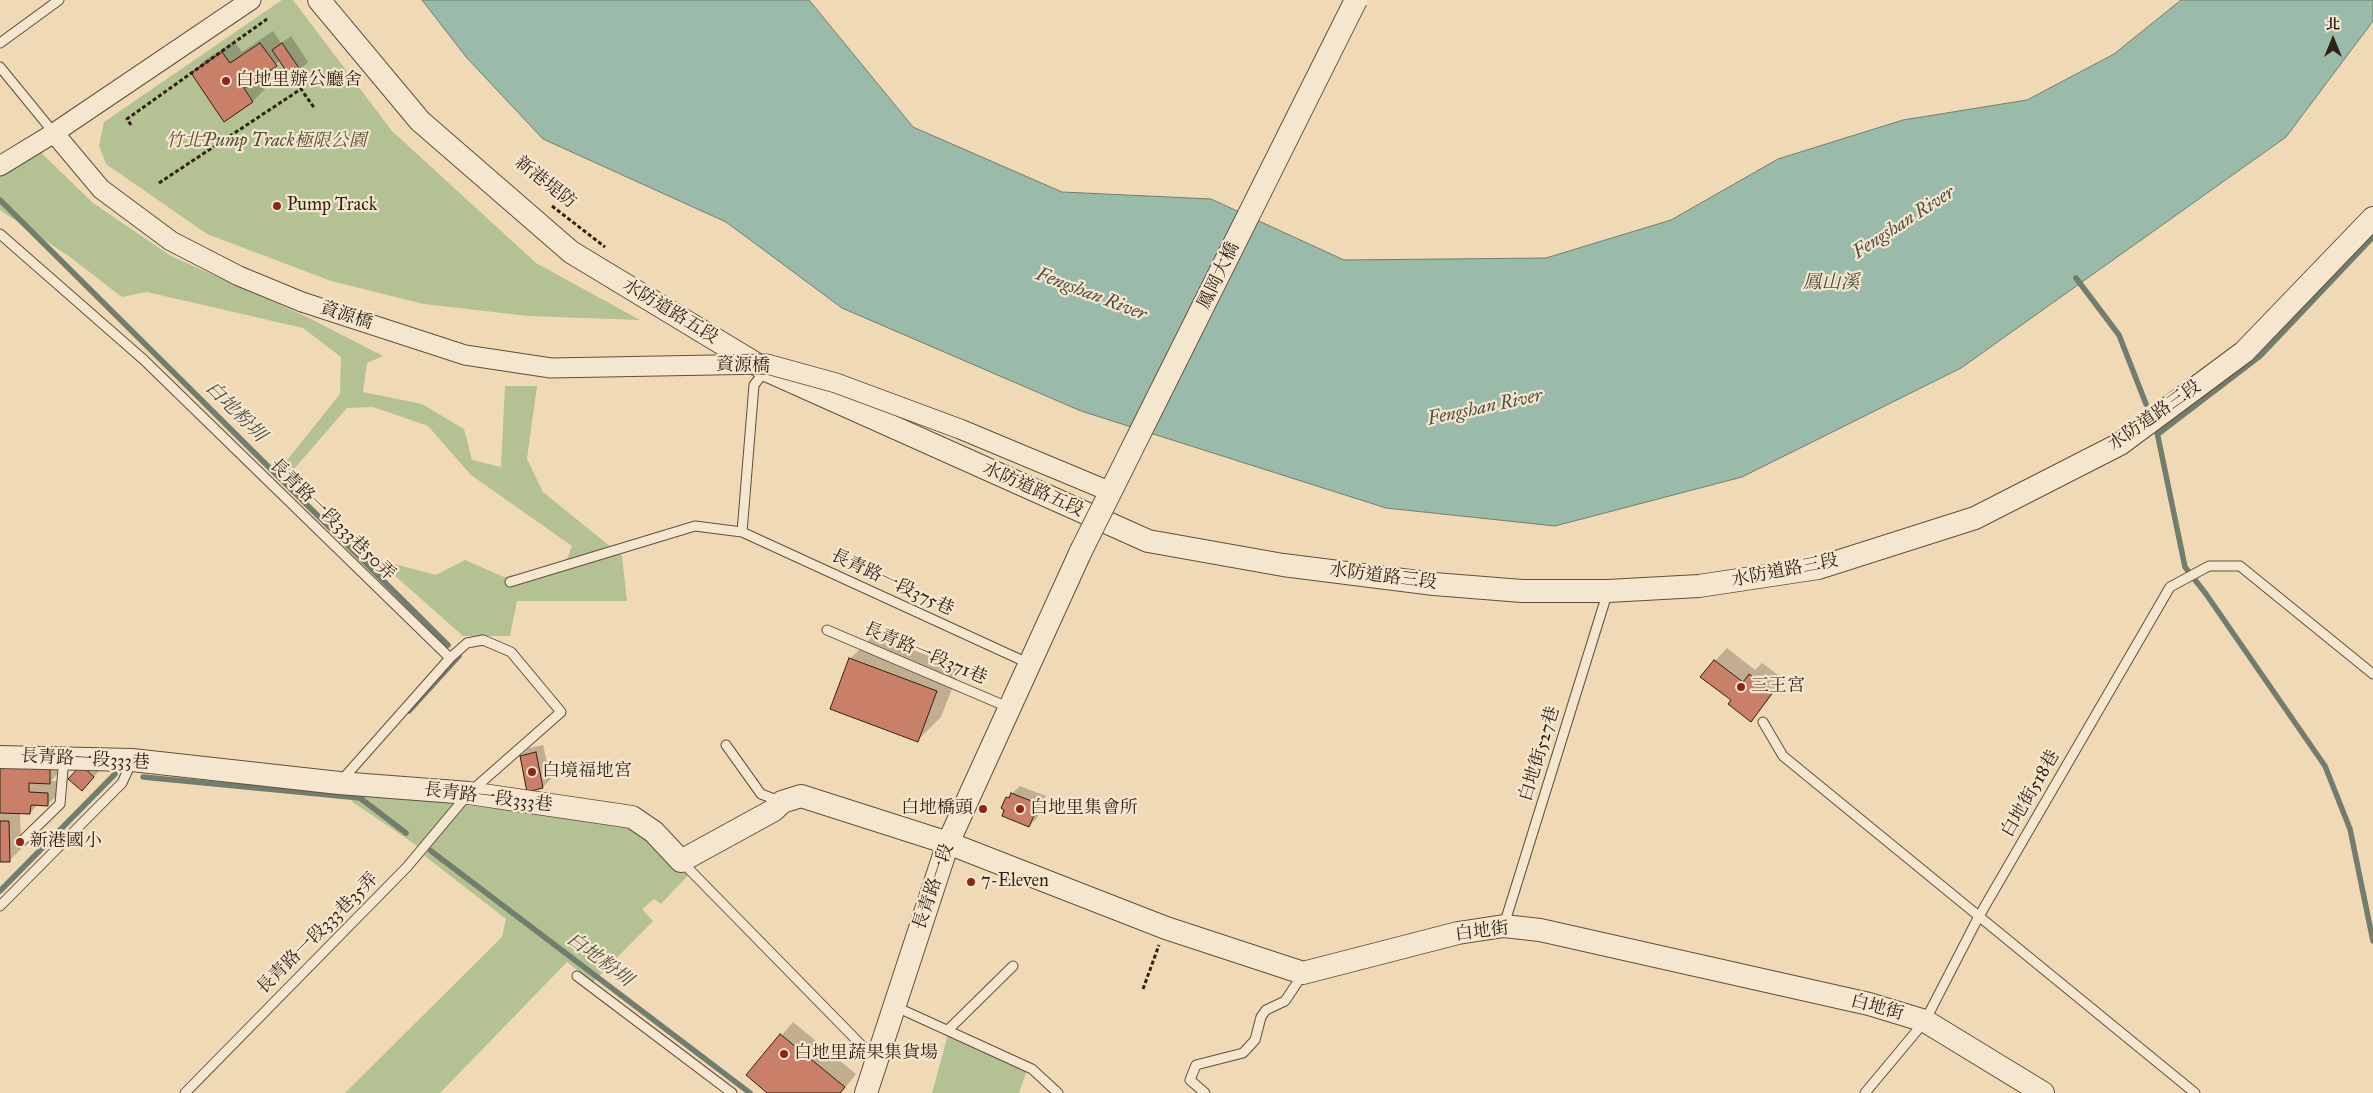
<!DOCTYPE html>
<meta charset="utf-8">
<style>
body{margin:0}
#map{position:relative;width:2373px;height:1093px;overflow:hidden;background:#f0dab5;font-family:"IM FELL Great Primer","Noto Serif TC",serif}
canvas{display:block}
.north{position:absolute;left:2308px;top:15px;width:50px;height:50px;-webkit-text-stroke:4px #f5e7cf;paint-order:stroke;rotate:0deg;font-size:14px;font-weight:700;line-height:20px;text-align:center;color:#321f13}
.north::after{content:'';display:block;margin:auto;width:18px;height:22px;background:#321f13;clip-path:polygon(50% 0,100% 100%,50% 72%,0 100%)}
</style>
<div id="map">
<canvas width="2373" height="1093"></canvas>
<div class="north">北</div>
</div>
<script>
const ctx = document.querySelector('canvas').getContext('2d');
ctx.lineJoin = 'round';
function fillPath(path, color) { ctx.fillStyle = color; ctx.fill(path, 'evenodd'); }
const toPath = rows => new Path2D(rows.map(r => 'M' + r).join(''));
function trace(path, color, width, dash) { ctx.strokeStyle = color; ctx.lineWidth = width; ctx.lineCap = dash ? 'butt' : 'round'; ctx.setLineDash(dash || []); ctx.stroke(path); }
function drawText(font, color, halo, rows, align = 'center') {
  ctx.font = font + ' "IM FELL Great Primer","Noto Serif TC",serif'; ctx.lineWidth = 4.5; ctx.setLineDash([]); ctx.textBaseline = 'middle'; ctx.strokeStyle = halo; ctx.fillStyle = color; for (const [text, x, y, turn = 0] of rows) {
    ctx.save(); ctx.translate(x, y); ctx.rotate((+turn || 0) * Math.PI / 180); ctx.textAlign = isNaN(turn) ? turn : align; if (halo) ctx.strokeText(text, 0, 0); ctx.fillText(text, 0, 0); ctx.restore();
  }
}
fillPath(toPath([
 [282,0,293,0,392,131,536,263,640,320,528,316,424,304,331,281,207,234,106,164,99,146,104,122],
 [31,143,93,203,171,256,307,317,383,356,367,363,363,392,422,404,464,429,472,460,501,467,505,386,537,386,527,459,543,492,622,556,627,601,517,601,510,636,463,636,376,559,436,575,465,560,504,577,565,564,572,546,471,475,428,426,373,407,347,408,288,476,280,469,340,394,341,357,303,328,147,292,122,297,70,257,0,210,0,171],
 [370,794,643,826,692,871,661,904,654,899,642,909,653,921,593,982,567,962,440,1093,345,1093,502,937,506,919,426,857,416,845,351,801],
 [949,1031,1028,1067,1019,1093,932,1093]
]), '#b4c192');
const water = toPath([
 [422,0,809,0,913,127,1062,192,1211,199,1344,260,1546,258,1671,220,1778,159,1903,120,2027,100,2114,54,2181,0,2373,0,2373,21,2286,137,1961,368,1742,477,1555,526,1386,508,1081,411,842,308,726,222,543,139,467,58,422,0]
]);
fillPath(water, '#9bbbaa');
trace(water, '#717d6e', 1);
fillPath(toPath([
 [273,31,281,43,291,36,308,62,300,70,281,60,257,78,265,89,253,101,225,120,192,73,204,61,234,41,242,52],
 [874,635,960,668,941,717,917,741,850,659],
 [1727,648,1755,670,1762,663,1785,680,1751,720,1733,700,1715,661],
 [543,745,551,779,543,787,521,756,529,748],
 [0,751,61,770,51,781,60,781,59,793,47,805,38,804,30,813,20,812,21,849,9,861,0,861],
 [94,754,105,764,94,777,70,779],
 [1020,786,1046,796,1037,818,1029,826,1007,798],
 [793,1022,856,1074,841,1093,769,1093,748,1075]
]), '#0003');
trace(toPath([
 [0,200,448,645],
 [2076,278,2119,335,2146,404],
 [2157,432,2185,567,2206,594,2325,766,2350,829,2373,941],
 [2158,434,2260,356,2373,237],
 [409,711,459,656],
 [143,777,360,798,406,833],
 [431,851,750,1093],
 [0,891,115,774]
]), '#717d6e', 5.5);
const building = toPath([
 [260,43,277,66,244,88,253,102,224,122,191,73,222,52,230,63,260,43],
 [282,43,301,71,291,78,272,50,282,43],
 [849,658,937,691,918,742,830,709,849,658],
 [1714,660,1743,682,1749,674,1773,692,1751,722,1728,704,1731,700,1700,677,1714,660],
 [536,752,543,788,527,792,520,756,536,752],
 [0,763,50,765,50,784,29,783,29,792,48,793,48,806,31,805,30,814,0,813,0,763],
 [81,765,94,777,82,791,68,779,81,765],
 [1011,793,1039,804,1029,827,1002,816,1004,810,1001,808,1006,797,1009,798,1011,793],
 [0,821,9,821,10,862,0,862,0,821],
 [780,1034,845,1087,840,1093,767,1093,746,1075,780,1034]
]);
fillPath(building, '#ca8068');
trace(building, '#321f13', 1);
const service = toPath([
 [0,43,59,0],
 [0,67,54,133],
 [0,234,144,360,450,658,341,781],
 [765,371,754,385,742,532,1030,664],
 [510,582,695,526,742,532],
 [827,630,1010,708],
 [1763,722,1783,756,2195,1093],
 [726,745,761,794,782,802],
 [22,841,60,804,64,758],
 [681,861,875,1059],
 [0,906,122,783,132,761],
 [1504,925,1608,591],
 [577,976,732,1093],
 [894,1006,1032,1069,1058,1093],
 [948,1030,1013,966],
 [185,1093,407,867,469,793,561,712,511,652,483,640,467,643,450,658],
 [1205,1093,1190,1080,1196,1065,1243,1053,1255,1040,1261,1017,1266,1010,1285,1001,1303,974],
 [1865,1093,1925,1021,1978,918,2170,587,2209,566,2240,566,2373,674]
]);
const minor = toPath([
 [54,133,101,189,171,241,239,276,302,302],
 [0,166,54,133,251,0]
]);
const tertiary = toPath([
 [319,0,420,121,571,252,766,370,1148,541,1283,565,1434,584,1522,591,1608,591,1699,586,1818,568,1975,518,2120,444,2244,352,2373,218],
 [0,757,132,760,339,783,469,793,632,817,654,832,681,861,774,810,782,802,801,796,948,843,1166,928,1303,973,1458,933,1504,926,1540,930,1869,1004,1925,1021,2043,1093],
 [866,1093,948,843,1081,551]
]);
trace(service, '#624e3c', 11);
trace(minor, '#624e3c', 21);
trace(tertiary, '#624e3c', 24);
trace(toPath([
 [131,125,127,119,267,19],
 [159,183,301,89,315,109],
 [552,206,605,247],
 [1143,989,1159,945]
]), '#321f13', 3, [4, 2.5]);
trace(service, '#f5e7cf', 9);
trace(minor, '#f5e7cf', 19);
trace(tertiary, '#f5e7cf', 22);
const minorBridge = toPath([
 [302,302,465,355,551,368,767,364,836,383,960,429,1111,492]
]);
const tertiaryBridge = toPath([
 [1081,551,1356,0]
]);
trace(minorBridge, '#624e3c', 21, []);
trace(tertiaryBridge, '#624e3c', 24, []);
trace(minorBridge, '#f5e7cf', 19);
trace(tertiaryBridge, '#f5e7cf', 22);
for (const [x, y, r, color] of [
 [226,81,5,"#8f2418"],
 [277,206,5,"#8f2418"],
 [1741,687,5,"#8f2418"],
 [532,772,5,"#8f2418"],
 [983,809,5,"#8f2418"],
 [1020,809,5,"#8f2418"],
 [20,842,5,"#8f2418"],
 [971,882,5,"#8f2418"],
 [784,1054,5,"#8f2418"]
]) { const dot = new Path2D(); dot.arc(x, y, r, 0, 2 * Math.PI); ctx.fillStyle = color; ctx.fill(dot); trace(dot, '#f5e7cf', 2); }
drawText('18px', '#321f13', '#f5e7cf', [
 ["白地里辦公廳舍",236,81],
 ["Pump Track",287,206],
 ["三王宮",1751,687],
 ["白境福地宮",542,772],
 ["白地橋頭",973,809,"right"],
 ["白地里集會所",1030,809],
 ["新港國小",30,842],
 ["7-Eleven",981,882],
 ["白地里蔬果集貨場",794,1054]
], 'left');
drawText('italic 18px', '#595039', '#f5e7cf', [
 ["竹北Pump Track極限公園",266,142]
]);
drawText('18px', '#321f13', '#f5e7cf', [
 ["新港堤防",545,183,38],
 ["鳳岡大橋",1219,276,-64],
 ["水防道路五段",670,312,31],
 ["資源橋",346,316,18],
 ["資源橋",743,366,2],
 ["水防道路三段",2155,416,-35],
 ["水防道路五段",1033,490,24],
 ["長青路一段333巷50弄",332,520,44],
 ["水防道路三段",1785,571,-11],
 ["水防道路三段",1383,577,7],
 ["長青路一段375巷",892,583,25],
 ["長青路一段371巷",925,654,23],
 ["白地街527巷",1540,754,-73],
 ["長青路一段333巷",85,760,3],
 ["白地街518巷",2031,794,-60],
 ["長青路一段333巷",488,798,7],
 ["長青路一段",934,887,-71],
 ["白地街",1482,932,-7],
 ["長青路一段333巷35弄",318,934,-45],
 ["白地街",1877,1008,15]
]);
drawText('italic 19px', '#524e40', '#f5e7cf', [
 ["Fengshan River",1904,223,-33],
 ["鳳山溪",1831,283],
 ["Fengshan River",1091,295,21],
 ["Fengshan River",1485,408,-12],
 ["白地粉圳",235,412,45],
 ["白地粉圳",599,960,37]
]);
</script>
